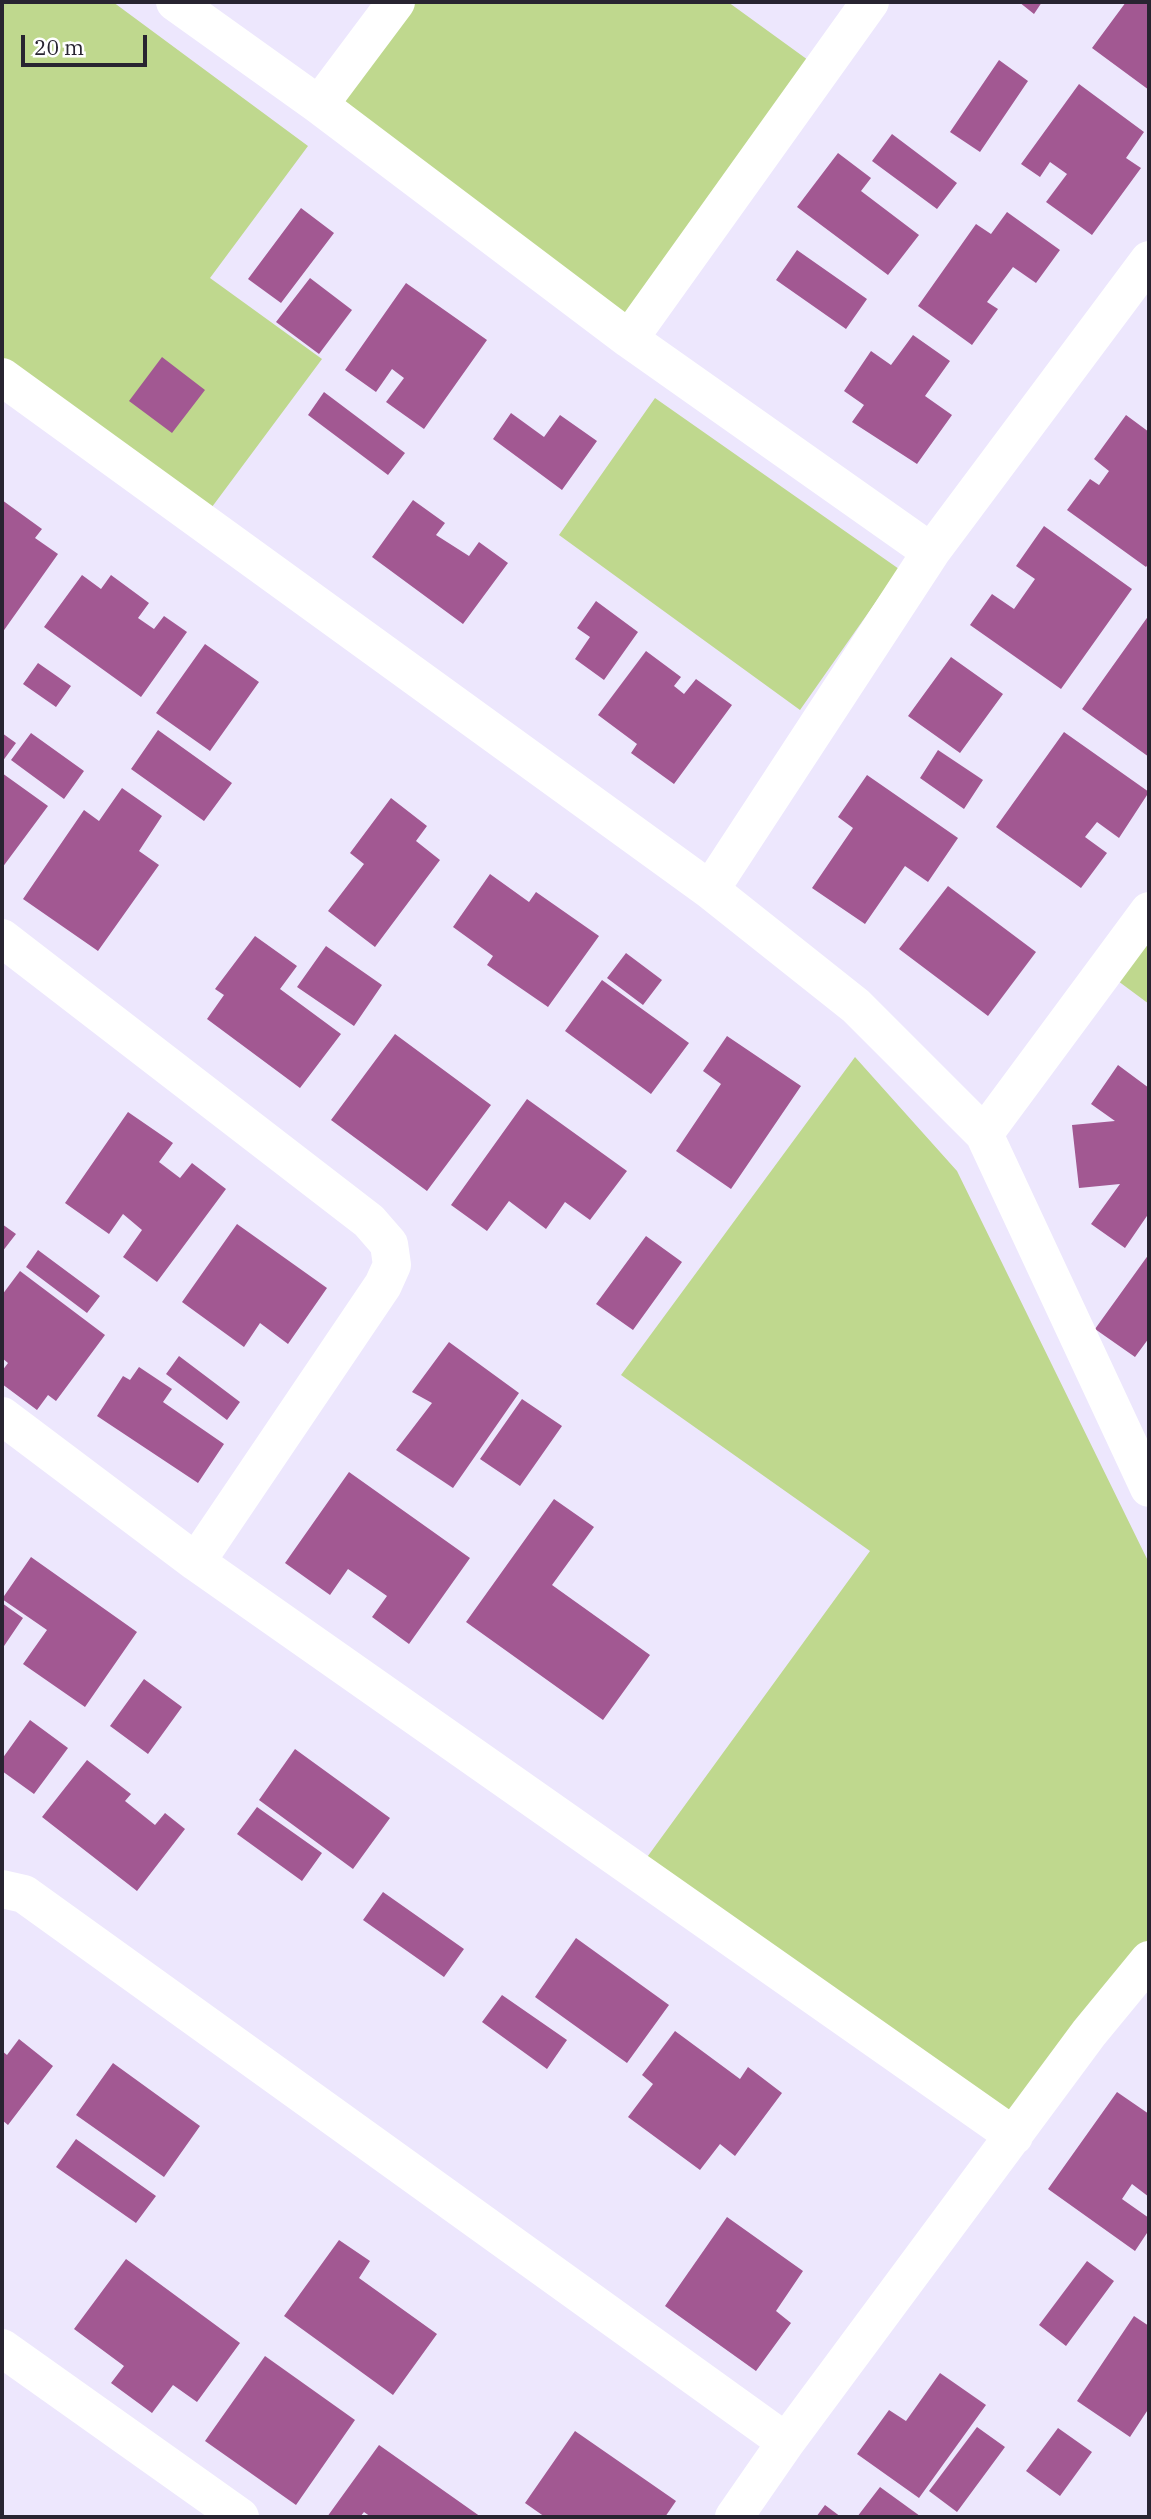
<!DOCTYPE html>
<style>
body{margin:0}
#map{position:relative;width:1151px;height:2519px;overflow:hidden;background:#ede7fd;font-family:"IBM Plex Serif",serif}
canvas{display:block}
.frame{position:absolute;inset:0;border:4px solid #282431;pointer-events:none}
.scale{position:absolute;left:21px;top:35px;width:126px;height:32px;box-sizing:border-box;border:4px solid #282431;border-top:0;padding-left:9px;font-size:21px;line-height:24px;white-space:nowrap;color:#282431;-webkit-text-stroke:5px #fff;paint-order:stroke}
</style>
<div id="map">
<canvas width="1151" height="2519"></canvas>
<div class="frame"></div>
<div class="scale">20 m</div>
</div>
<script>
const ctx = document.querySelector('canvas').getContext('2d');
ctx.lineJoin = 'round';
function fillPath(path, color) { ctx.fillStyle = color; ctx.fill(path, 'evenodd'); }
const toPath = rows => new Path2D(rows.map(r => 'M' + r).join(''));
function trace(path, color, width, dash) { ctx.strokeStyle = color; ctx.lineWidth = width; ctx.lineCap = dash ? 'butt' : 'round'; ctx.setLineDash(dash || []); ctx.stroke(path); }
fillPath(toPath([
 [2,2,113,2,308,146,210,278,322,359,209,511,2,358],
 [414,2,728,2,808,60,626,318,342,99],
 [655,398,899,569,800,710,559,535],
 [1149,939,1149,1004,1118,981],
 [855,1057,957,1171,1149,1563,1149,1941,1006,2116,645,1860,870,1551,621,1375]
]), '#bfd88e');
fillPath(toPath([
 [1019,2,1042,2,1034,14],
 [1126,2,1149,2,1149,90,1092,48],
 [999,60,1028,81,980,152,950,132],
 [1079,84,1144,132,1126,158,1141,168,1092,235,1046,202,1067,174,1050,162,1040,177,1021,164],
 [892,134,957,183,937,209,872,161],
 [838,153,871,178,861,191,919,235,888,275,797,207],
 [301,208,334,233,281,303,248,279],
 [1007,212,1060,250,1036,283,1013,267,987,302,998,309,972,345,918,306,976,224,991,234],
 [797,250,867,299,846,329,776,280],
 [310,278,352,310,319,354,276,322],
 [406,283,487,340,424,429,386,402,404,378,392,369,376,392,345,370],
 [913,335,950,361,925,396,952,415,917,464,852,422,864,405,844,391,871,351,891,365],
 [162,357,205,390,172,433,129,401],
 [324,392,405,453,388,475,308,415],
 [511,413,544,437,560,415,597,441,562,490,493,439],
 [1126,415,1149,432,1149,563,1146,567,1067,510,1090,479,1099,485,1109,471,1094,459],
 [2,500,42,529,35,538,58,554,2,633],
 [413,500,445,523,436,535,469,556,479,542,508,563,463,624,372,557],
 [1044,526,1132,589,1061,689,970,625,992,594,1014,609,1035,579,1016,566],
 [82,575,101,589,111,575,149,603,138,618,154,629,164,616,187,632,141,697,44,627],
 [596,601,638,632,604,680,575,659,590,637,577,628],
 [1149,615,1149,757,1082,709],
 [205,644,259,682,210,751,156,713],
 [646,651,681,677,674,686,684,694,696,679,732,705,674,784,631,753,637,744,598,715],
 [951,657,1003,694,960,753,908,716],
 [38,663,71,686,56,707,23,684],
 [158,730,232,783,204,821,131,769],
 [1064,732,1149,792,1119,838,1097,822,1085,837,1107,853,1081,888,996,827],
 [2,733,16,743,2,762],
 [31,733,84,771,64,799,11,760],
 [938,750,983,780,964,809,920,778],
 [2,773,48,806,2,868],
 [867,775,958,838,928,882,905,866,865,924,812,888,853,828,838,817],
 [122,788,162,816,139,851,159,865,98,951,23,899,84,810,99,821],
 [391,798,427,826,416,841,440,860,375,947,328,911,364,864,350,853],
 [490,874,529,902,536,892,599,936,548,1007,487,965,493,956,453,927],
 [948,886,1036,952,988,1016,899,949],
 [255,936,297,966,280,989,341,1034,300,1088,207,1019,224,995,215,989],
 [326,946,382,985,354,1026,297,987],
 [626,953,662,980,643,1005,607,978],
 [602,980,689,1043,651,1094,565,1031],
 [395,1034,491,1105,427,1191,331,1120],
 [727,1036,801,1086,731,1189,676,1151,721,1084,703,1071],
 [1118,1065,1149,1088,1149,1213,1125,1248,1091,1224,1120,1184,1079,1188,1072,1125,1115,1121,1091,1104],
 [527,1099,627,1171,590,1220,565,1202,546,1229,509,1201,487,1231,451,1205],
 [128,1112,173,1143,159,1162,180,1178,192,1163,226,1189,157,1282,123,1257,142,1230,123,1214,109,1234,65,1203],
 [2,1224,16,1234,2,1252],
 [237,1224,327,1288,288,1344,260,1323,244,1347,182,1302],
 [646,1236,682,1262,633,1330,596,1304],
 [38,1250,100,1296,87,1313,26,1267],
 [1149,1254,1149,1338,1135,1357,1095,1329],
 [20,1271,105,1335,56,1401,48,1395,37,1410,2,1384,2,1371,8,1363,2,1358,2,1295],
 [449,1342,519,1393,453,1488,396,1450,432,1403,412,1392],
 [179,1356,240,1402,227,1420,166,1374],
 [139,1367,172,1389,163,1402,224,1444,198,1483,97,1416,123,1376,130,1380],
 [522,1399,562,1426,520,1486,480,1459],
 [349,1472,470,1558,409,1644,372,1617,387,1596,348,1569,330,1595,285,1563],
 [554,1499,594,1527,552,1585,650,1655,603,1720,466,1622],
 [31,1557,137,1632,85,1707,23,1664,47,1630,2,1599],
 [2,1603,23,1618,2,1649],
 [144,1679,182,1707,148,1754,110,1726],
 [30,1720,68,1748,34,1794,2,1771,2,1759],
 [295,1749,390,1818,353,1869,259,1800],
 [87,1760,131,1794,125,1801,155,1825,165,1813,185,1829,137,1891,42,1817],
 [257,1807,322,1853,302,1881,237,1834],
 [383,1892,464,1949,444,1977,363,1920],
 [576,1938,669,2005,627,2063,535,1997],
 [502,1995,567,2040,547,2069,482,2022],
 [675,2031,740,2079,748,2067,782,2093,735,2156,720,2144,700,2170,628,2117,653,2084,642,2075],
 [19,2039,53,2066,8,2125,2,2120,2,2051,7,2055],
 [113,2063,200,2126,164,2177,76,2115],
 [1117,2092,1149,2114,1149,2197,1132,2184,1122,2199,1149,2218,1149,2230,1135,2251,1048,2189],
 [76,2139,156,2196,136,2223,56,2167],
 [727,2217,803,2271,776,2311,791,2323,756,2371,665,2306],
 [339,2240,370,2261,359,2278,437,2334,393,2395,284,2316],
 [126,2259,240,2343,197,2402,173,2385,152,2413,111,2383,124,2366,74,2329],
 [1087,2261,1114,2281,1066,2346,1039,2325],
 [1134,2316,1149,2326,1149,2408,1130,2437,1077,2401],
 [265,2356,355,2420,296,2505,205,2441],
 [940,2373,986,2405,919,2498,857,2454,889,2410,906,2421],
 [977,2427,1005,2447,957,2512,929,2491],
 [1058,2428,1092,2452,1060,2496,1026,2471],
 [575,2431,676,2501,665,2517,545,2517,525,2503],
 [379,2445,481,2517,371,2517,364,2512,360,2517,327,2517],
 [880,2487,920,2516,919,2517,857,2517],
 [825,2505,841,2517,816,2517]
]), '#a25892');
trace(toPath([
 [175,2,319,105,629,339,931,552],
 [319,105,396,2],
 [629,339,870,2],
 [2,377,710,890,856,1006,984,1134,1149,911],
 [710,890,931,552,1149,260],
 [2,938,369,1221,389,1244,392,1265,383,1285,196,1562],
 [984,1134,1149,1488],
 [2,1416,196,1562,1014,2136],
 [2,1889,24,1894,786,2442],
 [2,2348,240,2517],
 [734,2517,786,2442,1089,2033,1149,1960]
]), '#fff', 38);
</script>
